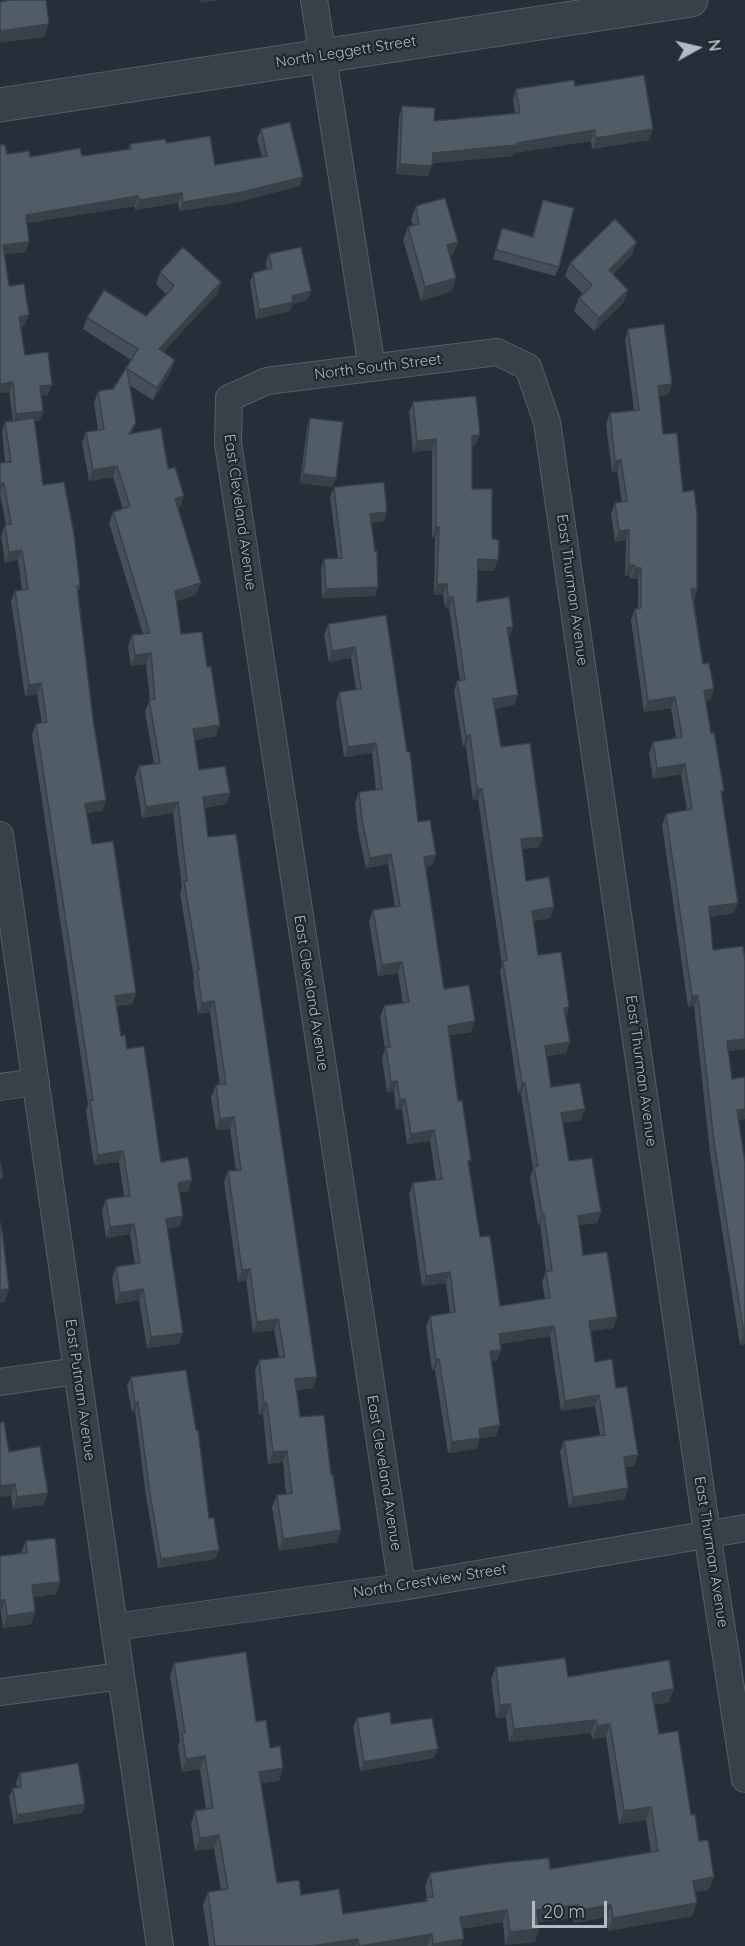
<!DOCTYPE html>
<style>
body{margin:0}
#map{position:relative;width:745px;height:1946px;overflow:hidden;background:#242f39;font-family:Quicksand,sans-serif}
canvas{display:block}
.north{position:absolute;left:667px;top:18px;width:60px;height:60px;-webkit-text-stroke:4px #1d262e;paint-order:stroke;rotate:82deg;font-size:16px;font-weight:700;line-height:24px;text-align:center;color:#b3bcc5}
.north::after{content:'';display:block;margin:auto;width:21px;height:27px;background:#b3bcc5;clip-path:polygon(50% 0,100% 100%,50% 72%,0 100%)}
.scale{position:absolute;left:532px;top:1901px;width:75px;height:27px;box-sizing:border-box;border:3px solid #b3bcc5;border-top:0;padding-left:8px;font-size:18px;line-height:21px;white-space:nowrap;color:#b3bcc5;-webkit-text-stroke:4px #1d262e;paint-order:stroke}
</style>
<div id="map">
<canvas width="745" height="1946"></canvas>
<div class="north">N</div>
<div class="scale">20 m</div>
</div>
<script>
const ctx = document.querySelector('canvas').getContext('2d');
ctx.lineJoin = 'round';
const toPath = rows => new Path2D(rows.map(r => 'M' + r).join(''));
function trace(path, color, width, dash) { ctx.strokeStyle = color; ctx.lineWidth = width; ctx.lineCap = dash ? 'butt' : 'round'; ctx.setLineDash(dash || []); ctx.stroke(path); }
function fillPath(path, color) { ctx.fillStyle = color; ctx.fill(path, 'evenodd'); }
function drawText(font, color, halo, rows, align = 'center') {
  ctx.font = font + ' Quicksand,sans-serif'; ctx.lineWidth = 4.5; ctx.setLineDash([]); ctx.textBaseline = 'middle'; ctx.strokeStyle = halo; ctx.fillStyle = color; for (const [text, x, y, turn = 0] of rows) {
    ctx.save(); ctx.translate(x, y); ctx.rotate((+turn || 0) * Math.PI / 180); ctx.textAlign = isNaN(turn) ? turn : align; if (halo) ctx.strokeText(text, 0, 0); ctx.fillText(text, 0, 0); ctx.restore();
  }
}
const minor = toPath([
 [314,0,372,368],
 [0,835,160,1946],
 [0,1087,36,1082],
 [0,1382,77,1371],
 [402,1587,228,443,229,398,267,381,497,352,528,367,547,422,707,1533,745,1779],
 [114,1627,402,1587,745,1528],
 [0,1692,121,1676]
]);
const tertiary = toPath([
 [0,105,691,0]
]);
trace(minor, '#565f67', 28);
trace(tertiary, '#565f67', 35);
trace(minor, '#384149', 26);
trace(tertiary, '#384149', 33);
fillPath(toPath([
 [575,86,649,140,592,149,591,141,514,153,513,156,432,163,428,176,396,174,399,117,402,106,434,121,515,113,513,100,516,89],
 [261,129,303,177,299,186,238,202,180,211,178,203,135,210,135,206,27,223,26,252,4,254,9,286,25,325,21,326,25,355,48,395,41,395,43,411,40,420,34,421,43,485,80,586,78,592,93,719,106,800,102,811,87,813,92,844,136,993,132,1004,116,1006,121,1036,127,1049,161,1162,192,1180,188,1191,179,1192,183,1216,179,1227,168,1228,179,1344,147,1348,139,1300,116,1304,112,1278,116,1267,135,1264,130,1234,106,1238,102,1210,106,1199,124,1196,119,1162,94,1165,86,1111,88,1104,32,735,36,724,42,723,37,694,25,696,11,601,15,591,22,590,18,560,5,563,1,536,5,525,6,525,0,494,5,462,2,432,5,422,13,421,9,392,0,393,7,154,30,157,82,156,128,149,130,144,166,143,215,165,262,157,257,139],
 [543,200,559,267,555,276,493,259,502,228,532,236],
 [416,206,458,242,453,255,450,256,452,291,421,301,403,240,408,227,413,226,411,219],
 [269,254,311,291,307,300,293,304,290,311,256,319,250,282,253,273,267,269,266,263],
 [632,255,613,274,628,290,623,303,594,331,574,311,579,298,583,294,565,276,570,263],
 [160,272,221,282,217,294,163,352,175,360,171,371,153,400,129,385,132,433,168,469,180,508,178,508,196,595,176,601,181,634,216,736,194,740,199,770,230,793,226,804,204,808,208,837,313,1388,296,1390,300,1417,331,1475,341,1530,337,1542,279,1551,272,1507,277,1495,286,1494,283,1462,268,1464,263,1414,259,1415,255,1371,259,1360,279,1357,274,1330,253,1333,246,1280,238,1282,224,1182,228,1171,236,1170,230,1129,216,1130,211,1097,216,1085,220,1085,210,1012,198,1014,193,982,194,978,180,893,182,887,173,813,142,818,135,777,139,766,154,764,145,711,150,700,146,664,131,666,128,647,132,635,143,634,109,523,113,512,123,509,113,477,89,481,82,443,86,432,98,430,94,403,98,391,113,389,131,360,83,329,87,318,146,316,166,294,156,284],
 [628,329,672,384,668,395,659,396,663,434,683,492,697,589,694,600,703,664,714,689,710,700,706,701,721,797,734,913,710,917,713,950,745,961,745,1049,728,1051,745,1163,745,1344,740,1345,710,1153,694,1006,688,1007,662,825,666,814,687,810,681,774,653,779,649,753,653,742,676,738,671,708,644,712,631,620,635,609,638,609,638,579,631,579,630,576,625,576,626,540,615,542,611,514,615,503,622,502,617,471,612,472,606,424,610,413,634,410,625,340],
 [413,402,476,445,472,446,472,489,492,539,494,571,478,570,477,602,509,638,508,638,518,695,514,705,495,709,501,747,539,847,522,849,526,881,554,907,550,918,533,921,538,955,569,1007,566,1017,566,1053,547,1056,551,1087,581,1120,563,1123,569,1161,601,1212,597,1223,579,1225,583,1255,617,1317,613,1328,590,1331,595,1362,616,1388,638,1455,634,1466,625,1467,625,1499,569,1508,560,1452,564,1441,600,1435,595,1406,561,1411,550,1336,500,1344,501,1350,497,1360,491,1361,496,1436,480,1438,476,1449,448,1453,435,1370,432,1370,426,1327,430,1316,450,1313,446,1283,422,1286,409,1194,413,1183,436,1180,430,1141,407,1144,402,1109,396,1110,394,1091,387,1092,382,1058,385,1049,380,1017,384,1006,403,1003,398,973,378,976,369,921,373,910,395,907,388,864,366,868,358,831,355,803,359,792,376,790,372,753,344,757,336,703,339,692,356,689,351,658,329,662,324,635,328,624,386,615,418,822,436,855,432,865,426,867,444,989,471,1032,450,1035,458,1101,480,1237,500,1306,545,1299,542,1282,546,1271,540,1224,538,1225,530,1177,533,1169,521,1094,518,1094,500,971,502,965,478,799,473,800,466,746,463,747,454,692,457,681,460,681,449,608,445,607,443,594,434,595,435,538,432,538,432,450,413,452,409,412],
 [310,418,336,478,332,487,300,483,307,427],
 [334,487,387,512,384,521,371,523,378,587,375,596,322,598,321,568,324,559,338,559,330,497],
 [131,1377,209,1518,219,1550,215,1559,158,1568,146,1496,135,1411,132,1412,127,1386],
 [9,1452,48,1493,43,1505,13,1509,11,1496],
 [26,1541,60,1582,56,1594,33,1597,35,1612,31,1624,3,1628,1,1612,0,1612,0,1556,21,1553],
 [174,1663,256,1722,270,1748,283,1768,279,1781,261,1783,277,1883,343,1914,425,1901,427,1898,425,1886,430,1873,550,1869,651,1852,646,1820,619,1824,606,1737,592,1739,591,1733,509,1742,506,1717,496,1718,491,1679,496,1667,568,1677,669,1702,654,1705,659,1734,691,1815,699,1841,709,1890,695,1892,692,1916,608,1931,606,1917,574,1923,574,1918,539,1922,535,1942,505,1945,503,1922,462,1929,461,1946,209,1946,203,1905,208,1892,221,1890,214,1848,195,1851,191,1824,195,1811,206,1809,200,1769,182,1772,178,1746,180,1741,170,1676],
 [357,1718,391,1724,434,1758,360,1771,353,1727],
 [20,1773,85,1804,82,1813,14,1824,9,1797,13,1788,17,1787,16,1782]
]), '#454f59');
fillPath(toPath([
 [201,0,222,0,200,3],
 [49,24,44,37,0,43,0,31],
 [653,129,649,140,592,149,596,138],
 [595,130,591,141,514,153,513,156,429,164,433,153,517,143],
 [400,164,432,166,428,176,396,174],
 [303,177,299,186,238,202,180,211,183,202],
 [182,193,178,203,135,210,139,200],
 [138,196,135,206,22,224,26,215],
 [29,242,26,252,0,255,3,245],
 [458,242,453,255,442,258,447,245],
 [637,242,632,255,605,283,609,270],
 [456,278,452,291,421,301,425,287],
 [221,282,217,294,155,361,159,349],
 [628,290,623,303,594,331,599,318],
 [311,291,307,300,293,304,290,311,256,319,259,310,292,296],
 [29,315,25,325,16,327,19,317],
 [175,360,171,371,153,400,157,388],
 [13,382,9,392,0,393,0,384],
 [672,384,668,395,654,397,658,386],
 [52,385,48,395,37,396,40,386],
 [43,411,40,420,13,424,16,414],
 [480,435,476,445,468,446,472,436],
 [436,439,432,450,413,452,417,441],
 [621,460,617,471,612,472,615,461],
 [117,466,113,477,89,481,93,470],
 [303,474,336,478,332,487,300,483],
 [4,483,0,494,0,484],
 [184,496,180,508,171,511,175,499],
 [387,512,384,521,367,523,370,514],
 [436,527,439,527,435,538,432,538],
 [629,530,626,540,615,542,619,531],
 [22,550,18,560,5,563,9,552],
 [478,559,498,560,494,571,475,570],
 [629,565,634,565,630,576,625,576],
 [635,568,641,568,638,579,631,579],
 [201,583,196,595,171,603,175,591],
 [437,584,447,584,443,594,434,595],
 [378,587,375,596,322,598,326,589],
 [691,589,697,589,694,600],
 [448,597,453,597,449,608,445,607],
 [513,627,509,638,503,639,507,628],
 [355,647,351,658,329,662,332,651],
 [151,653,146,664,131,666,135,655],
 [41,683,37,694,25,696,29,685],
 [714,689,710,700,700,702,704,691],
 [518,695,514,705,490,709,493,699],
 [675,697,671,708,644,712,648,701],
 [220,725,216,736,188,741,193,729],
 [470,735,466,746,463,747,466,736],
 [376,743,372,753,344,757,348,747],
 [685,764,681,774,653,779,657,768],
 [477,789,482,789,478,799,473,800],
 [230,793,226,804,199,808,203,797],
 [106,800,102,811,82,814,85,804],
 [178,802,173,813,142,818,146,807],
 [543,837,539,847,517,850,521,839],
 [391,854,388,864,366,868,370,858],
 [436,855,432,865,420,867,424,857],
 [738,903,734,913,705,918,709,907],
 [554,907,550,918,528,921,532,911],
 [402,962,398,973,378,976,382,965],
 [136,993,132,1004,111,1006,115,996],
 [692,996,698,996,694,1006,688,1007],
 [214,1001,210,1012,198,1014,202,1003],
 [569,1007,565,1018,564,1008],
 [475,1021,471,1032,444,1036,448,1026],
 [745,1039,745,1049,723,1052,727,1041],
 [570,1042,566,1053,541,1056,545,1046],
 [397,1081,394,1091,387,1092,391,1082],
 [522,1083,525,1083,521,1094,518,1094],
 [405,1099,402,1109,396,1110,400,1100],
 [585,1109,581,1120,557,1124,561,1113],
 [745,1109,745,1119,733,1121,737,1110],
 [234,1117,230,1129,216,1130,220,1119],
 [434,1130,430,1141,407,1144,411,1134],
 [123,1151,119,1162,94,1165,98,1155],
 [192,1180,188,1191,174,1193,178,1183],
 [601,1212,597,1223,574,1226,578,1216],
 [542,1214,544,1214,540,1224,538,1225],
 [183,1216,179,1227,162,1229,166,1219],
 [134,1224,130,1234,106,1238,110,1227],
 [250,1269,246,1280,238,1282,242,1270],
 [450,1272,446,1283,422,1286,426,1276],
 [9,1289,5,1302,0,1303,0,1290],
 [143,1289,139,1300,116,1304,120,1293],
 [617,1317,613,1328,585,1332,589,1321],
 [278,1319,274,1330,253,1333,257,1322],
 [554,1326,550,1336,495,1345,499,1334],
 [183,1333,179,1344,147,1348,151,1337],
 [744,1334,745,1334,745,1344,740,1345],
 [501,1350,497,1360,486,1362,490,1351],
 [439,1359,435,1370,432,1370,436,1360],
 [317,1377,313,1388,291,1391,295,1379],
 [599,1395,595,1406,561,1411,565,1401],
 [138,1402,135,1411,132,1412,135,1403],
 [264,1403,267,1403,263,1414,259,1415],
 [500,1425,496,1436,480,1438,476,1449,448,1453,452,1442,479,1429],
 [287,1451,283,1462,268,1464,273,1452],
 [638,1455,634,1466,620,1468,624,1457],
 [15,1484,11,1496,0,1497,0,1486],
 [628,1488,625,1499,569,1508,573,1497],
 [48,1493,43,1505,13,1509,17,1497],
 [341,1530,337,1542,279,1551,283,1539],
 [219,1550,215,1559,158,1568,161,1559],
 [60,1582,56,1594,28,1597,32,1585],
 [0,1600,5,1600,1,1612,0,1612],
 [35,1612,31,1624,3,1628,7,1616],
 [674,1689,669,1702,648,1706,652,1693],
 [510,1704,506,1717,496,1718,500,1705],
 [596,1720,591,1733,509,1742,514,1729],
 [610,1724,606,1737,592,1739,597,1726],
 [438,1749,434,1758,360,1771,364,1762],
 [205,1756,200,1769,182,1772,186,1759],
 [283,1768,279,1781,254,1784,259,1772],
 [85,1804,82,1813,14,1824,17,1815],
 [651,1807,646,1820,619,1824,624,1811],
 [219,1835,214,1848,195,1851,200,1838],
 [714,1877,709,1890,689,1893,693,1881],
 [697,1903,692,1916,608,1931,613,1918],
 [578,1905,574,1918,532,1923,537,1910],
 [611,1905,606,1917,574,1923,579,1910],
 [507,1910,503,1922,456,1930,460,1917],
 [539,1929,535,1942,505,1945,510,1932],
 [432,1934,427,1946,359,1946],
 [358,1939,356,1946,311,1946],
 [464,1939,461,1946,432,1946,433,1944]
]), '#384048');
const building = toPath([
 [10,0,46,0,49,24,0,31,0,2,10,0],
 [644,75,653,129,596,138,595,130,517,143,517,145,433,153,432,166,400,164,402,106,435,108,434,121,520,113,516,89,574,80,575,86,644,75],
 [290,122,303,177,242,192,183,202,182,193,139,200,138,196,26,215,29,242,3,245,9,286,24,284,29,315,19,317,25,355,48,352,52,385,40,386,43,411,16,414,13,382,0,384,0,145,5,145,7,154,29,151,30,157,80,148,82,156,131,149,130,144,165,139,166,143,210,136,215,165,267,156,261,129,290,122],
 [445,198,458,242,447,245,456,278,425,287,408,227,419,224,416,206,445,198],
 [543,200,574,208,559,267,496,250,502,228,533,237,543,200],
 [615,219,637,242,609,270,628,290,599,318,579,298,592,285,570,263,615,219],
 [183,247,221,282,159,349,175,360,157,388,127,369,136,423,129,434,161,428,168,469,175,467,184,496,175,499,201,583,175,591,181,634,202,632,207,667,211,667,220,725,193,729,199,770,225,766,230,793,203,797,208,837,236,834,317,1377,295,1379,300,1417,324,1415,331,1475,333,1475,341,1530,283,1539,277,1495,292,1493,287,1451,273,1452,267,1403,264,1403,259,1360,285,1357,278,1319,257,1322,250,1269,242,1270,228,1171,241,1170,234,1117,220,1119,216,1085,226,1084,214,1001,202,1003,197,970,199,970,184,881,187,881,178,802,146,807,139,766,160,763,149,700,155,699,151,653,135,655,132,635,150,633,113,512,130,506,117,466,93,470,86,432,104,429,98,391,113,389,138,349,87,318,104,290,146,316,174,286,160,272,183,247],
 [301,247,311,291,292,296,293,302,259,310,253,273,272,268,269,254,301,247],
 [664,324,672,384,658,386,663,434,677,433,683,492,694,490,697,513,697,589,691,589,703,664,709,663,714,689,704,691,711,733,714,732,724,791,721,791,738,903,709,907,713,950,743,946,745,961,745,1039,727,1041,732,1079,745,1077,745,1109,737,1110,745,1163,745,1334,744,1334,714,1142,698,996,692,996,666,814,692,809,685,764,657,768,653,742,682,737,675,697,648,701,635,609,641,608,641,568,635,568,634,565,629,565,629,530,619,531,615,503,627,501,621,460,615,461,610,413,639,410,628,329,664,324],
 [476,396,480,435,472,436,472,489,492,489,492,539,499,540,498,560,478,559,477,602,509,597,513,627,507,628,518,695,493,699,501,747,530,743,543,837,521,839,526,881,549,877,554,907,532,911,538,955,561,952,569,1007,564,1008,570,1042,545,1046,551,1087,580,1083,585,1109,561,1113,569,1161,592,1158,601,1212,578,1216,583,1255,607,1252,617,1317,589,1321,595,1362,612,1359,616,1388,627,1387,638,1455,624,1457,628,1488,573,1497,564,1441,605,1435,599,1395,565,1401,554,1326,499,1334,501,1350,490,1351,500,1425,479,1429,480,1438,452,1442,439,1359,436,1360,430,1316,455,1312,450,1272,426,1276,413,1183,442,1179,434,1130,411,1134,405,1099,400,1100,397,1081,391,1082,386,1047,390,1047,384,1006,409,1002,402,962,382,965,373,910,400,906,391,854,370,858,362,820,359,792,382,789,376,743,348,747,339,692,361,689,355,647,332,651,328,624,386,615,407,752,410,752,418,822,430,820,436,855,424,857,444,989,469,985,475,1021,448,1026,458,1101,462,1100,471,1160,468,1161,480,1237,490,1236,500,1306,550,1298,546,1271,552,1271,544,1214,542,1214,534,1167,538,1166,525,1083,522,1083,503,961,507,960,482,789,477,789,470,735,466,736,457,681,465,680,453,597,448,597,447,584,437,584,439,527,436,527,436,439,417,441,413,402,476,396],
 [34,418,43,485,64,482,74,534,80,586,77,586,93,719,106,800,85,804,92,844,113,841,136,993,115,996,121,1036,125,1035,127,1049,144,1046,161,1162,188,1157,192,1180,178,1183,183,1216,166,1219,183,1333,151,1337,143,1289,120,1293,116,1267,140,1263,134,1224,110,1227,106,1199,130,1196,123,1151,98,1155,90,1100,93,1100,36,724,47,722,41,683,29,685,15,591,28,589,22,550,9,552,5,525,11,524,4,483,0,484,0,463,11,462,5,422,34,418],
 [310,418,343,422,336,478,303,474,310,418],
 [384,482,387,512,370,514,375,551,377,551,378,587,326,589,324,559,342,558,334,487,384,482],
 [0,1162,3,1178,0,1178,0,1162],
 [1,1223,9,1289,0,1290,0,1224,1,1223],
 [186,1370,196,1430,198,1430,209,1518,214,1518,219,1550,161,1559,149,1487,138,1402,135,1403,131,1377,186,1370],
 [0,1422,4,1422,9,1452,40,1446,48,1493,17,1497,15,1484,0,1486,0,1422],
 [55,1538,60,1582,32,1585,35,1612,7,1616,5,1600,0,1600,0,1556,27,1553,26,1541,55,1538],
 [246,1652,256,1722,266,1720,270,1748,280,1746,283,1768,259,1772,277,1883,299,1880,301,1895,339,1889,343,1914,427,1901,426,1898,433,1897,430,1873,488,1864,549,1858,550,1869,658,1851,651,1807,624,1811,610,1724,597,1726,596,1720,514,1729,510,1704,500,1705,496,1667,565,1658,568,1677,669,1660,674,1689,652,1693,659,1734,678,1731,691,1815,695,1814,699,1841,708,1840,714,1877,693,1881,697,1903,613,1918,611,1905,579,1910,578,1905,537,1910,539,1929,510,1932,507,1910,460,1917,464,1939,433,1944,432,1934,359,1946,358,1939,311,1946,215,1946,208,1892,228,1889,219,1835,200,1838,195,1811,213,1808,205,1756,186,1759,182,1733,185,1733,174,1663,246,1652],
 [390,1712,391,1724,432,1718,438,1749,364,1762,357,1718,390,1712],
 [78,1763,85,1804,17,1815,13,1788,21,1787,20,1773,78,1763]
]);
fillPath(building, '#505c67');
trace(building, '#384048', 1.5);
drawText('15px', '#b3bcc5', '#1d262e', [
 ["North Leggett Street",346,52,-9],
 ["North South Street",378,367,-7],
 ["East Cleveland Avenue",240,512,82],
 ["East Thurman Avenue",572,590,82],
 ["East Cleveland Avenue",311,993,81],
 ["East Thurman Avenue",641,1071,82],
 ["East Putnam Avenue",80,1390,82],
 ["East Cleveland Avenue",384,1473,81],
 ["East Thurman Avenue",711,1552,81],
 ["North Crestview Street",430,1581,-9]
]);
</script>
